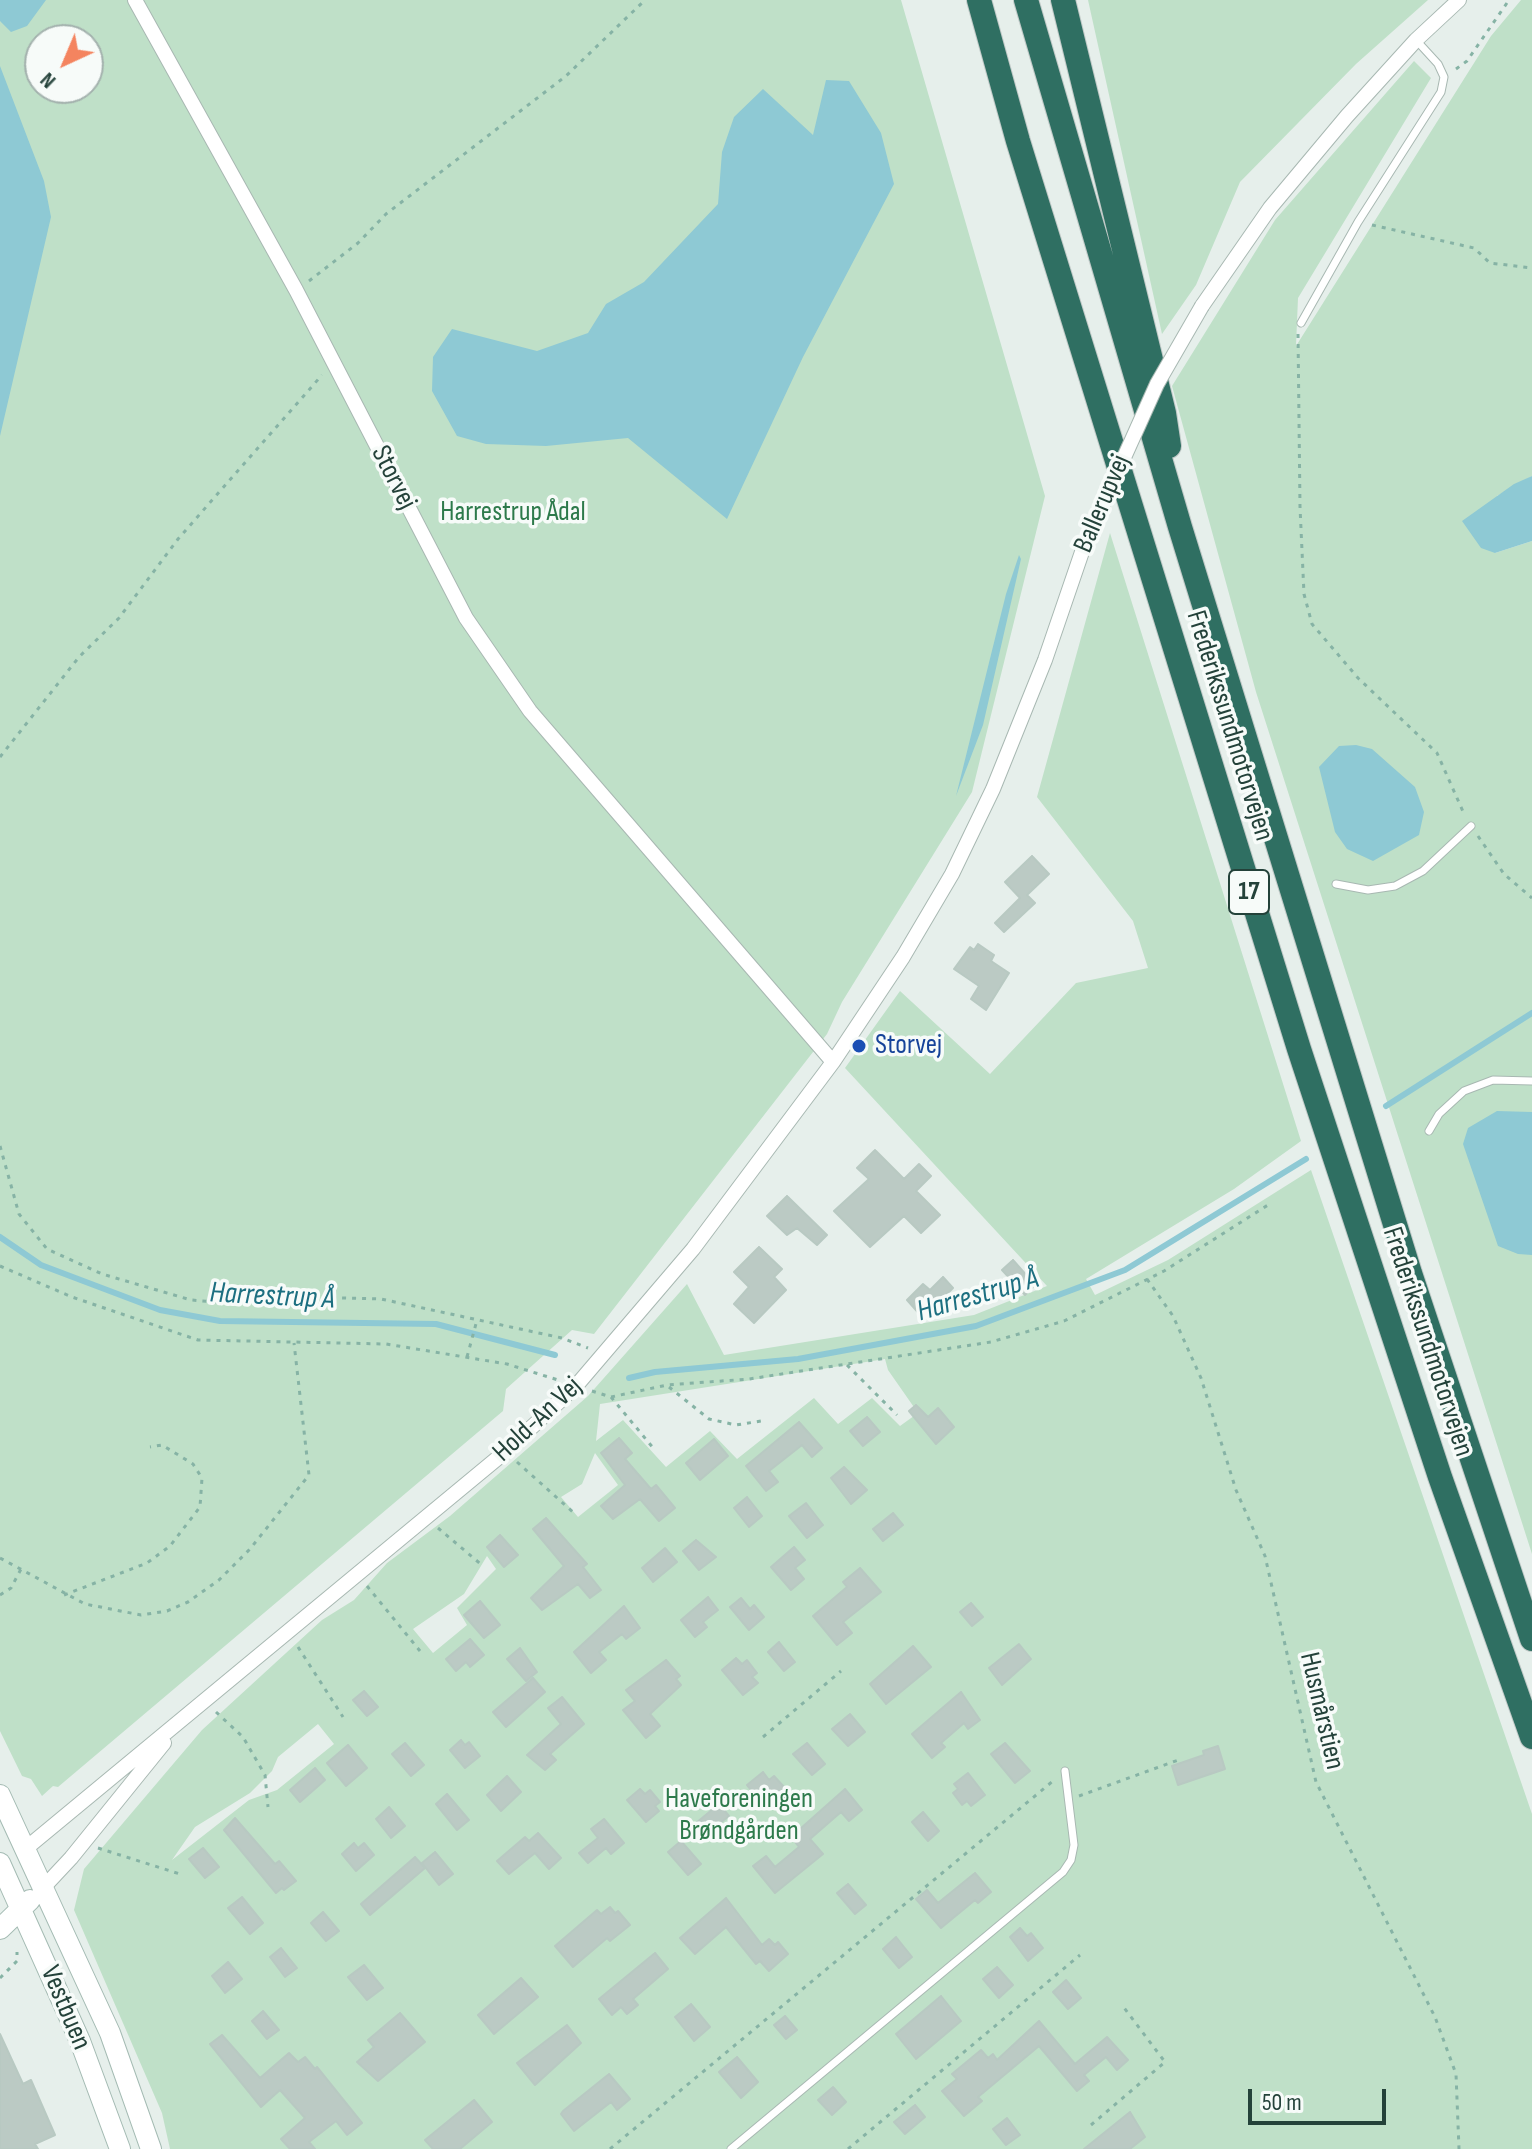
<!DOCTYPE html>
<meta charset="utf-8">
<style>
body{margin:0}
#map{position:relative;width:1532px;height:2149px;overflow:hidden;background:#e6efeb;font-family:"Sofia Sans Condensed",sans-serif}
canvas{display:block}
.north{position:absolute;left:24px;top:24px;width:80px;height:80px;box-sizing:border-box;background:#f7fbf9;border:2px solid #a3b1ad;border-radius:50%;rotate:224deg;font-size:22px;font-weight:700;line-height:32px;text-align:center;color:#24423a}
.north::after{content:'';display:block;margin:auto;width:28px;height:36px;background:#f4845f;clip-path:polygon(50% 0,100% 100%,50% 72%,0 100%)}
.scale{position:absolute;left:1248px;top:2089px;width:138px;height:36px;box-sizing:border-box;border:4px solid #24423a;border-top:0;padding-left:10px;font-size:24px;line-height:28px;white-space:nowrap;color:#24423a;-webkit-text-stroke:6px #f7fbf9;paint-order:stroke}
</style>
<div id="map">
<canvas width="1532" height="2149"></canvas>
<div class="north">N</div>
<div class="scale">50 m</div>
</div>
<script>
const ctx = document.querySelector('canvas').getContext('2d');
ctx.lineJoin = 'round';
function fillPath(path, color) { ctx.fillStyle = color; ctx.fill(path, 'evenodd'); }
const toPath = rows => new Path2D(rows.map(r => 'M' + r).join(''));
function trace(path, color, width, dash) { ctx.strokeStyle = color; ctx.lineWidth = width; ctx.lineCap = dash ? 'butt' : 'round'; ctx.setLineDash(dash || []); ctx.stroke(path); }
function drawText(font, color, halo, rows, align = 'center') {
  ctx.font = font + ' "Sofia Sans Condensed",sans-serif'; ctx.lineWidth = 7; ctx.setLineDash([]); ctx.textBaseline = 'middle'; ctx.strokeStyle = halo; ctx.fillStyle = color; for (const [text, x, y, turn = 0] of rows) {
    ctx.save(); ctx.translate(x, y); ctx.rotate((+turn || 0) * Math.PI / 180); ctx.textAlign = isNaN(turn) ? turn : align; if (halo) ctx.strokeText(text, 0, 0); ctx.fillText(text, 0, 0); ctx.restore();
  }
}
fillPath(toPath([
 [0,0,901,0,1045,496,972,792,842,1002,827,1034,594,1334,572,1330,506,1389,503,1411,58,1787,53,1786,42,1796,31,1779,22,1776,0,1731],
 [40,40,88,40,88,88,40,88],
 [1088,0,1428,0,1356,64,1240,182,1196,285,1162,334],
 [1521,0,1532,0,1532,476,1497,496,1495,553,1532,541,1532,1554,1256,692,1172,386,1275,220,1414,61,1431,78,1298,298,1296,346,1491,36],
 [1110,533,1301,1141,1234,1189,1086,1279,1095,1295,1168,1260,1311,1170,1532,1814,1532,2149,170,2149,162,2113,74,1910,84,1869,202,1730,322,1620,354,1600,387,1563,450,1516,588,1396,687,1284,724,1355,974,1315,1047,1286,845,1068,900,991,990,1074,1076,983,1148,968,1133,921,1037,797],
 [885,1359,888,1370,918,1413,900,1426,872,1398,838,1424,814,1398,737,1459,710,1431,666,1467,623,1420,596,1441,600,1404],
 [595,1453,618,1485,578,1517,561,1497,582,1484],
 [487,1556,496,1569,457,1608,467,1625,433,1653,413,1629,464,1594],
 [318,1724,334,1744,277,1790,249,1800,172,1860,195,1827,250,1793,272,1771,278,1757]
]), '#bfe0c8');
fillPath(toPath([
 [0,0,46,0,27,26,11,32,0,21],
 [0,66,44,181,51,217,0,436],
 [826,80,849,81,881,133,894,184,803,357,727,519,628,438,546,446,486,444,457,436,432,391,433,357,452,329,537,351,588,333,606,304,644,282,718,204,722,152,734,117,763,89,813,135],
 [1532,476,1532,541,1495,553,1481,548,1462,521,1514,484],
 [1019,555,1021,559,983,725,956,796,1006,594],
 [1356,745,1372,749,1415,787,1424,812,1419,835,1373,861,1347,849,1335,832,1319,767,1339,746],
 [1497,1111,1532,1112,1532,1255,1518,1254,1498,1246,1463,1144,1468,1128]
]), '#8ec9d4');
trace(toPath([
 [1386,1106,1532,1013],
 [0,1237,41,1265,160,1310,220,1321,436,1324,555,1355],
 [629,1378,655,1372,798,1359,976,1326,1125,1270,1306,1159]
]), '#8ec9d4', 6);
const building = toPath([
 [1032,856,1049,874,1027,895,1035,903,1004,932,995,923,1020,898,1005,882,1032,856],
 [978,944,994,955,991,961,1009,973,986,1010,971,999,979,986,954,969,970,947,974,950,978,944],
 [875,1150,904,1179,919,1164,931,1176,916,1191,940,1215,921,1233,904,1216,870,1247,834,1211,869,1179,857,1168,875,1150],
 [787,1196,827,1235,817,1245,797,1228,787,1235,767,1216,787,1196],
 [759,1247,782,1269,774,1277,786,1290,754,1323,734,1304,749,1287,734,1272,759,1247],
 [1013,1260,1035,1285,1025,1295,1002,1270,1013,1260],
 [943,1277,953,1288,923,1318,907,1300,923,1284,930,1290,943,1277],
 [916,1405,928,1417,938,1408,954,1427,936,1444,909,1411,916,1405],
 [867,1417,880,1432,863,1446,850,1431,867,1417],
 [799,1422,822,1448,812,1457,802,1445,769,1471,778,1482,766,1491,746,1466,799,1422],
 [619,1438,632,1453,625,1459,651,1489,656,1485,675,1508,659,1521,640,1499,613,1519,601,1506,625,1485,601,1453,619,1438],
 [714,1439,728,1456,700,1480,686,1463,714,1439],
 [844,1467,867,1490,851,1504,831,1478,844,1467],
 [747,1497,762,1516,749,1527,734,1508,747,1497],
 [806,1503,823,1525,807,1538,789,1516,806,1503],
 [893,1513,903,1525,883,1541,873,1529,893,1513],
 [546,1518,587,1564,583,1567,601,1590,590,1598,578,1584,542,1610,531,1598,564,1566,533,1529,546,1518],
 [500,1535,518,1555,504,1567,487,1547,500,1535],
 [696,1540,716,1557,699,1570,683,1551,696,1540],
 [794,1547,805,1560,795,1568,804,1579,791,1590,771,1567,794,1547],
 [665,1548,677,1562,653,1582,642,1568,665,1548],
 [860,1568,881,1592,843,1622,852,1633,837,1645,813,1616,847,1587,843,1582,860,1568],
 [708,1597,718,1610,703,1622,707,1627,695,1637,681,1620,708,1597],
 [741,1598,750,1609,754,1605,764,1617,749,1630,730,1607,741,1598],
 [480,1601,500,1625,484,1638,464,1615,480,1601],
 [971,1603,983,1617,972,1626,960,1612,971,1603],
 [624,1606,640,1628,626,1639,622,1634,599,1652,606,1660,591,1673,574,1652,624,1606],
 [470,1639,484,1655,470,1667,466,1662,456,1671,446,1659,470,1639],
 [779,1642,795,1662,784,1671,768,1652,779,1642],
 [1019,1644,1031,1659,1002,1685,989,1668,1019,1644],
 [913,1646,931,1667,886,1704,870,1684,913,1646],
 [520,1648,537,1672,526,1681,507,1659,520,1648],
 [736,1658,742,1664,747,1660,757,1673,752,1677,758,1683,743,1695,722,1670,736,1658],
 [666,1660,680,1676,676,1679,681,1685,650,1714,660,1726,646,1738,623,1710,635,1701,626,1690,666,1660],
 [533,1678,545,1692,506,1727,493,1712,533,1678],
 [364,1691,378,1707,367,1716,353,1700,364,1691],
 [961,1692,980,1720,968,1729,964,1723,941,1743,945,1747,932,1758,912,1734,961,1692],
 [562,1697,584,1724,550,1754,556,1760,545,1770,527,1755,561,1724,548,1708,562,1697],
 [850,1714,865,1732,848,1746,832,1729,850,1714],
 [461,1740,465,1745,469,1742,480,1756,465,1768,450,1750,461,1740],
 [405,1743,424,1765,411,1776,392,1754,405,1743],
 [807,1743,825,1764,812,1775,793,1754,807,1743],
 [1005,1743,1030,1771,1015,1783,991,1754,1005,1743],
 [348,1745,367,1768,346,1786,327,1763,348,1745],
 [1218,1746,1225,1769,1178,1785,1172,1766,1204,1755,1203,1751,1218,1746],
 [315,1768,325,1780,300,1802,290,1790,315,1768],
 [763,1772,769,1780,774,1776,785,1788,764,1806,747,1785,763,1772],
 [968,1773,985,1795,971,1806,967,1801,962,1805,953,1793,958,1789,954,1784,968,1773],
 [507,1776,521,1792,501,1811,487,1795,507,1776],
 [640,1789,645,1794,650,1790,660,1802,655,1806,659,1811,646,1822,627,1800,640,1789],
 [845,1789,862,1810,849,1821,841,1812,810,1839,823,1854,775,1893,753,1866,766,1856,775,1867,799,1847,791,1837,845,1789],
 [447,1794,469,1820,457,1830,436,1804,447,1794],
 [719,1804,729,1816,700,1839,690,1828,719,1804],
 [389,1807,405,1826,391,1838,376,1819,389,1807],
 [923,1812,939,1831,928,1841,912,1822,923,1812],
 [235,1818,275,1864,279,1861,296,1881,284,1890,282,1888,276,1893,224,1830,235,1818],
 [604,1819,624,1843,611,1854,606,1848,588,1863,579,1853,598,1838,591,1829,604,1819],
 [538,1833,561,1858,549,1869,535,1853,509,1874,497,1861,525,1837,529,1841,538,1833],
 [681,1841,701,1864,688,1875,668,1852,681,1841],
 [354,1843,358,1848,364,1843,374,1855,356,1871,342,1854,354,1843],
 [203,1848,219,1867,205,1878,189,1859,203,1848],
 [435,1852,453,1874,439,1885,422,1863,435,1852],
 [415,1857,425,1868,370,1915,361,1904,415,1857],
 [975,1873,991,1892,978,1903,975,1900,941,1928,916,1899,927,1890,938,1903,975,1873],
 [848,1884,866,1905,855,1914,837,1893,848,1884],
 [242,1897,263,1923,250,1934,228,1908,242,1897],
 [726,1898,762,1945,769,1939,775,1945,778,1942,788,1954,769,1971,760,1961,756,1964,726,1927,695,1954,680,1938,726,1898],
 [610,1907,615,1913,618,1911,630,1925,610,1941,607,1938,573,1967,555,1946,597,1910,601,1914,610,1907],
 [323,1912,339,1931,326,1941,311,1923,323,1912],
 [1020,1928,1027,1936,1031,1933,1043,1948,1028,1961,1010,1937,1020,1928],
 [896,1937,912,1957,899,1968,883,1949,896,1937],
 [281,1948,297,1968,285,1977,270,1957,281,1948],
 [655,1953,668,1969,633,1999,638,2005,627,2014,621,2007,612,2015,599,1999,655,1953],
 [228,1962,242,1979,225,1993,212,1976,228,1962],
 [364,1965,383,1988,367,2000,348,1977,364,1965],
 [997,1967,1013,1985,999,1998,983,1979,997,1967],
 [521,1978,538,1997,494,2034,478,2015,521,1978],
 [1066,1980,1081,1998,1068,2009,1053,1992,1066,1980],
 [941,1996,961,2021,916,2059,896,2034,941,1996],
 [691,2004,710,2027,694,2041,675,2017,691,2004],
 [263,2011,279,2030,267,2039,252,2021,263,2011],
 [400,2013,425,2042,378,2081,357,2062,374,2047,368,2040,400,2013],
 [785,2016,797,2030,786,2039,774,2025,785,2016],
 [1039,2021,1075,2064,1107,2037,1128,2060,1117,2070,1106,2057,1084,2075,1089,2081,1077,2091,1039,2046,978,2097,982,2101,964,2116,942,2091,957,2079,952,2074,981,2050,988,2058,993,2054,997,2060,1039,2021],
 [567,2025,581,2043,535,2085,517,2063,567,2025],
 [0,2034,23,2084,31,2080,55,2135,35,2144,38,2149,0,2149,0,2034],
 [222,2035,260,2078,289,2053,298,2062,305,2057,315,2069,317,2067,362,2123,347,2135,336,2121,309,2142,315,2149,290,2149,281,2139,305,2118,280,2090,261,2107,210,2044,222,2035],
 [737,2057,758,2082,741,2098,719,2072,737,2057],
 [609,2074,630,2099,617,2110,611,2102,574,2131,561,2114,563,2111,609,2074],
 [833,2087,846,2102,832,2115,818,2100,833,2087],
 [474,2100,492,2122,460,2149,433,2149,425,2140,474,2100],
 [915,2105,925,2117,905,2134,894,2122,915,2105],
 [1130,2112,1145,2137,1130,2149,1084,2149,1130,2112],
 [1007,2118,1020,2135,1006,2145,993,2129,1007,2118]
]);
fillPath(building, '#bbcac4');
trace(building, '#b8c9c2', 2);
const lane = toPath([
 [1301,323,1358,222,1441,92,1444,77,1438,64,1416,40],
 [1336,884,1368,890,1395,886,1423,871,1471,826],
 [1429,1131,1439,1114,1464,1091,1493,1080,1532,1081],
 [731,2149,1063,1872,1071,1860,1074,1845,1065,1771]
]);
const street = toPath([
 [135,0,296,290,466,618,530,711,833,1062],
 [1202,306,1270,208,1347,116,1416,40,1459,0],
 [24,1850,505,1452,576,1386,693,1249,833,1062,903,957,952,874,993,789,1045,660,1083,549],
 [42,1889,71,1858,164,1743]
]);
const secondary = toPath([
 [0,1795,110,2033,151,2149],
 [0,1863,80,2041,120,2149],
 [0,1929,30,1900]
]);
const highway = toPath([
 [979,0,1018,141,1299,1049,1440,1477,1532,1737],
 [1026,0,1180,527,1410,1273,1532,1639],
 [1063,0,1164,413,1169,446]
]);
trace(lane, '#a8b8b2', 9);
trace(street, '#a8b8b2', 16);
trace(secondary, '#a4bbb3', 22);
trace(highway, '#c2cac8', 26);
trace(toPath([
 [1456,69,1467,61,1509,0],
 [1372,225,1474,248,1490,263,1532,268],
 [309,281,358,243,386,214,566,76,645,0],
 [1298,334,1300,507,1304,594,1312,624,1358,678,1437,753,1465,816],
 [0,757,79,657,119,618,178,539,322,375],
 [1478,836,1504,874,1532,898],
 [0,1146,19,1214,47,1249,102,1274,191,1300,228,1303,311,1297,381,1299,562,1338,588,1348],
 [0,1266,72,1297,198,1340,386,1344,507,1364,558,1380],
 [1147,1279,1173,1316,1201,1378,1236,1490,1265,1556,1316,1782,1435,2017,1456,2074,1459,2149],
 [467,1357,477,1320],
 [847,1365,897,1415],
 [669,1387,709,1419,736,1425,761,1421],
 [592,1391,611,1397,667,1385,749,1379,991,1342,1064,1321,1164,1271,1268,1205],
 [611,1397,654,1449],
 [517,1462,574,1513],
 [438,1528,483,1566],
 [0,1558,85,1604,141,1615,167,1611,188,1602,219,1580,250,1549,309,1475,294,1343],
 [367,1586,420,1651],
 [0,1595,11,1588,21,1569],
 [64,1595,147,1563,170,1546,200,1507,202,1478,193,1464,162,1445,150,1447],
 [298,1647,343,1717],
 [216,1712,243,1737,265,1775,268,1807],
 [763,1737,841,1671],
 [1079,1796,1181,1759],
 [98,1848,183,1875],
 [0,1978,17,1961,17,1952],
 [1091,2125,1165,2062,1122,2005],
 [610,2149,1053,1781],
 [848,2149,1080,1955]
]), '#86b3a5', 3, [4, 6]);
trace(lane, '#fff', 7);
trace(street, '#fff', 14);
trace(secondary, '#fff', 20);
trace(highway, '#2f6f62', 24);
const streetBridge = toPath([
 [1083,549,1157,384,1202,306]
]);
trace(streetBridge, '#a8b8b2', 16, []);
trace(streetBridge, '#fff', 14);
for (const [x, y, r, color] of [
 [859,1046,8,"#1a4fb4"]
]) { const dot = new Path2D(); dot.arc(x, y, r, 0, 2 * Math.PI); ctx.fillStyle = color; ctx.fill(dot); trace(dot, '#f7fbf9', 3); }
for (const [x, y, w] of [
 [1249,892,40]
]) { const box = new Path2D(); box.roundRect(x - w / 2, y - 22, w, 44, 6); ctx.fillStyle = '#f7fbf9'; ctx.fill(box); trace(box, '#24423a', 2); }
drawText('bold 26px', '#24423a', null, [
 ["17",1249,892]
]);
drawText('28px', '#24423a', '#f7fbf9', [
 ["Storvej",393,478,63],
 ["Ballerupvej",1103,504,-67],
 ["Frederikssundmotorvejen",1229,726,73],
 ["Frederikssundmotorvejen",1427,1342,72],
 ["Hold-An Vej",538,1420,-43],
 ["Husmårstien",1321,1711,77],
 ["Vestbuen",65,2008,67]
]);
drawText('28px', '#2d7a4b', '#f7fbf9', [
 ["Harrestrup Ådal",513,513],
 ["Haveforeningen",739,1800],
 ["Brøndgården",739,1832]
]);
drawText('28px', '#164399', '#f7fbf9', [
 ["Storvej",875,1046]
], 'left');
drawText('italic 30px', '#1c6f80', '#f7fbf9', [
 ["Harrestrup Å",978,1296,-16],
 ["Harrestrup Å",272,1297,3]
]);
</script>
